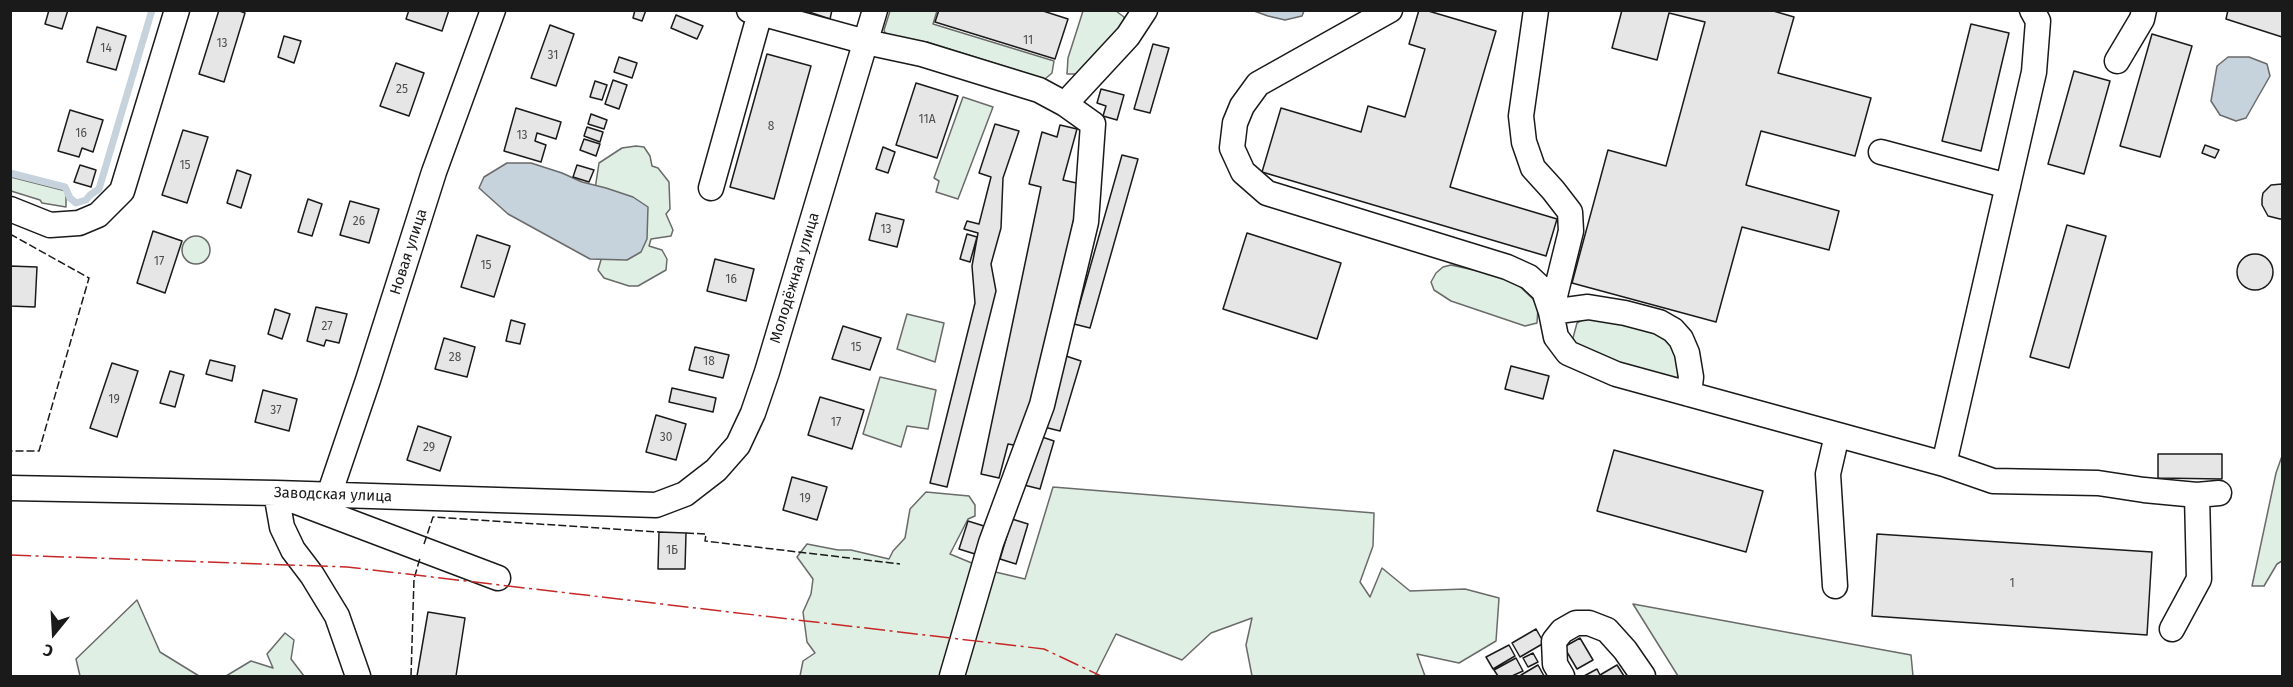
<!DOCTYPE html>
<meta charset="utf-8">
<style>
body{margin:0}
#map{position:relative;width:2293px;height:687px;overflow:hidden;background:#fff;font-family:"Fira Sans",sans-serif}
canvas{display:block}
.frame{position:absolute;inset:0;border:12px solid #1a1a1a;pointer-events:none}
.north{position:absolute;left:24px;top:603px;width:60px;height:60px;-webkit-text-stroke:4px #fff;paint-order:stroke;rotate:198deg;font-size:16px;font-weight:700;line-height:24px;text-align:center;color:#1a1a1a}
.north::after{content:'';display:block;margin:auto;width:21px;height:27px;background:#1a1a1a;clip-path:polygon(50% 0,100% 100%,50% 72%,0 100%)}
</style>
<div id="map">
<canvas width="2293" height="687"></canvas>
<div class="frame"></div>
<div class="north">С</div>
</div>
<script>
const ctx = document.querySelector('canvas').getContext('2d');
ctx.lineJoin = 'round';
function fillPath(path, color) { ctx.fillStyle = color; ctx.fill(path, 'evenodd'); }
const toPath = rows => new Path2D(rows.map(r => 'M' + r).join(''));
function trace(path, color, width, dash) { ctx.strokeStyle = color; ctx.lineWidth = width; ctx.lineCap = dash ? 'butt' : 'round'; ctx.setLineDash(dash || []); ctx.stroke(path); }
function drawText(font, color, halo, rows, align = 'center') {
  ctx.font = font + ' "Fira Sans",sans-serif'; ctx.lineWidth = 4.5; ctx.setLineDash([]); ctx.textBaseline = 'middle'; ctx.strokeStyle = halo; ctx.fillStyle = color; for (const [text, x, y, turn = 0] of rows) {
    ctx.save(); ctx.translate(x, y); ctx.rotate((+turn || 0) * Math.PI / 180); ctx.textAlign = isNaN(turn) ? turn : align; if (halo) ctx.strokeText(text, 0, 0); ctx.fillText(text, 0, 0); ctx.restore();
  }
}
const green = toPath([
 [890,11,937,11,933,24,1054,61,1052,73,1045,79,927,42,887,38,884,30,890,11],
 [1083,11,1116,11,1124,17,1122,34,1082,74,1067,74,1068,58,1083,11],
 [963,97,993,107,958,199,936,192,939,181,934,178,963,97],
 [636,146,644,147,650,156,652,166,658,168,669,182,670,209,666,214,673,230,671,236,651,239,649,246,662,250,667,259,666,270,638,286,629,286,604,278,598,270,606,243,595,189,599,163,622,148,636,146],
 [11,177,66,191,66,207,42,203,40,200,11,191,11,177],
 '182 250a14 14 0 1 1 28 0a14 14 0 1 1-28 0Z',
 [1451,265,1501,276,1514,281,1533,299,1538,307,1537,323,1525,326,1451,301,1434,290,1431,282,1436,273,1443,267,1451,265],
 [907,314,944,323,935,362,897,349,907,314],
 [1598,317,1647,327,1677,346,1681,381,1649,377,1575,344,1573,338,1577,323,1584,319,1598,317],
 [880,377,936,390,928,429,907,426,901,447,863,434,880,377],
 [2282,456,2282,561,2277,564,2264,586,2252,586,2276,473,2282,456],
 [1053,487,1374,513,1373,546,1360,582,1370,597,1382,568,1410,591,1465,589,1499,598,1496,641,1459,663,1417,654,1425,676,1252,676,1246,645,1252,618,1211,633,1182,660,1116,634,1095,676,800,676,803,661,815,653,807,642,803,612,811,594,813,579,797,557,807,544,838,550,851,550,889,559,893,551,905,538,910,509,926,492,969,496,975,505,975,516,968,519,950,554,991,571,1025,579,1053,487],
 [137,600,160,652,199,676,80,676,76,659,137,600],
 [1633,604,1911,655,1913,676,1678,676,1633,604],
 [285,633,294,640,291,659,304,676,226,676,251,661,273,668,267,654,285,633]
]);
fillPath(green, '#e0efe3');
trace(green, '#6a6a6a', 1.5);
const water = toPath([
 [1254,11,1304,10,1304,11,1302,16,1285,20,1268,16,1254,11],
 [2228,57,2249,57,2267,64,2270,76,2246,118,2236,121,2220,115,2211,101,2217,66,2228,57],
 [507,163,531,163,562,173,582,182,606,188,633,197,648,207,647,239,641,252,627,260,590,259,508,214,479,188,484,177,507,163]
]);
fillPath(water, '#c6d2dc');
trace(water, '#6a6a6a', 1.5);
trace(toPath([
 [10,173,65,187,70,198,76,203,86,200,90,195,99,189,152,10]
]), '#c6d2dc', 7);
const building = toPath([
 [49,10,68,10,62,29,45,24,49,10],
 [219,10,237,10,245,13,224,82,199,74,219,10],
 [409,10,449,10,442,31,406,19,409,10],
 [635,10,646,10,642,21,633,18,635,10],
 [803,10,832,10,830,19,803,10],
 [939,10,1040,10,1068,19,1055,59,935,22,939,10],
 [1419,10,1425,10,1496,31,1450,187,1557,219,1546,256,1262,172,1281,108,1361,132,1368,106,1405,117,1425,49,1409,44,1419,10],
 [1622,10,1770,10,1794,17,1778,73,1871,98,1855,156,1761,131,1746,185,1839,211,1829,250,1742,227,1716,322,1572,283,1608,150,1666,166,1705,22,1669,13,1657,60,1612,48,1622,10],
 [2228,10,2282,10,2282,37,2226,19,2228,10],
 [676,15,703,26,697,39,671,28,676,15],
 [1971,24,2009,33,1981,151,1942,141,1971,24],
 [550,25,574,34,556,86,531,78,550,25],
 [97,27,126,36,116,70,87,62,97,27],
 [2152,34,2192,46,2160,157,2120,146,2152,34],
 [284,36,301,41,294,63,278,57,284,36],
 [1153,44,1169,48,1150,113,1134,109,1153,44],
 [767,54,811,66,774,199,730,187,767,54],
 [619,57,637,63,632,78,614,72,619,57],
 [396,63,424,73,409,116,380,106,396,63],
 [2074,71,2110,81,2084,174,2048,164,2074,71],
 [613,80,627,85,619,109,605,104,613,80],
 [595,81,607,85,602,100,590,97,595,81],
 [916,83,958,96,937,158,896,145,916,83],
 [1101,89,1124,95,1117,120,1103,116,1106,106,1097,103,1101,89],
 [516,108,561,122,556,139,537,133,535,141,546,145,541,162,504,151,516,108],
 [70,110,103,120,93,152,82,148,79,157,58,151,70,110],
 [591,114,607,120,604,129,588,124,591,114],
 [995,124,1019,131,1003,178,1001,228,991,264,996,291,947,487,930,483,975,303,972,266,978,233,964,229,967,221,979,224,991,177,979,173,995,124],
 [1060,125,1077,129,1063,180,1081,184,1057,301,1019,446,1008,444,999,478,981,474,1041,187,1029,184,1042,132,1057,137,1060,125],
 [587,127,603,132,600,142,584,136,587,127],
 [183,130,208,137,187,203,162,195,183,130],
 [584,139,600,144,596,156,580,150,584,139],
 [2205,145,2219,150,2215,158,2202,153,2205,145],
 [883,147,895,152,888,173,876,169,883,147],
 [1122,155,1138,159,1090,328,1074,324,1122,155],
 [80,165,96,170,91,187,74,182,80,165],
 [577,165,594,170,589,182,573,177,577,165],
 [237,170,251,175,241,208,227,203,237,170],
 [2282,184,2282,219,2280,219,2268,216,2262,205,2262,199,2263,193,2271,185,2282,184],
 [308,199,322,204,312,236,298,232,308,199],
 [350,201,379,209,369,243,340,235,350,201],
 [876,213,904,220,897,247,869,240,876,213],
 [2067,225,2106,236,2069,368,2030,357,2067,225],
 [153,231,182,241,165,293,137,283,153,231],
 [1247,233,1341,263,1317,339,1223,309,1247,233],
 [967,234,977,237,970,262,960,259,967,234],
 [477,235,510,246,494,297,461,287,477,235],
 '2237 272a18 18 0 1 1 36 0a18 18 0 1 1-36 0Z',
 [715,259,754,269,746,301,707,291,715,259],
 [10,266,37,267,35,307,10,306,10,266],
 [316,307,347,314,339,343,326,340,324,346,307,341,316,307],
 [275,309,290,314,282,339,268,334,275,309],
 [511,320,525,324,520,344,506,341,511,320],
 [843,326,881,338,870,370,832,359,843,326],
 [444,338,475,347,467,377,435,369,444,338],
 [695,347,729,355,723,378,689,370,695,347],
 [1066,356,1081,361,1060,431,1044,427,1066,356],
 [210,360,235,366,232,381,206,374,210,360],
 [112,363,138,371,117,437,90,428,112,363],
 [1511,366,1549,376,1543,399,1505,389,1511,366],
 [170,371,184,375,175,407,160,403,170,371],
 [672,388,716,398,713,412,669,402,672,388],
 [263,390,297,399,289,431,255,422,263,390],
 [820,397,864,410,852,449,808,435,820,397],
 [656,415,686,424,676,460,646,452,656,415],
 [418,426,451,437,440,471,407,460,418,426],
 [1039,436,1054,441,1040,489,1024,485,1039,436],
 [1614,450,1763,491,1746,552,1597,511,1614,450],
 [2158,454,2222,454,2222,479,2158,478,2158,454],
 [792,477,827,487,817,520,783,510,792,477],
 [1012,519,1028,524,1016,564,1000,559,1012,519],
 [968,521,984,526,975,554,959,549,968,521],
 [659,532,686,533,685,569,658,569,659,532],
 [1877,534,2152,552,2147,635,1872,616,1877,534],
 [428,612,465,618,456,676,417,676,428,612],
 [1536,629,1544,643,1520,657,1512,643,1536,629],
 [1580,638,1593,660,1577,669,1564,647,1580,638],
 [1509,645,1515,656,1493,669,1486,657,1509,645],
 [1533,653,1538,662,1528,667,1523,658,1533,653],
 [1516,658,1523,671,1512,676,1498,676,1494,670,1516,658],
 [1538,665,1544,676,1522,676,1521,675,1538,665],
 [1617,665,1624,676,1584,676,1597,669,1600,675,1617,665]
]);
fillPath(building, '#e6e6e6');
trace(building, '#1a1a1a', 1.5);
const minor = toPath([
 [749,10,866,42,922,54,1039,90,1065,104,1093,124,1086,222,1042,405,991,543,952,676],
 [1390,10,1258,84,1242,106,1235,123,1232,148,1243,172,1267,193,1507,267,1529,277,1544,291,1551,312,1556,337,1568,353,1616,374,1944,464,1993,481,2098,483,2144,490,2197,495,2219,493],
 [1536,10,1521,116,1524,142,1533,168,1553,190,1570,212,1571,231,1551,312,1588,307,1625,313,1659,322,1673,330,1681,339,1687,353,1691,377,1689,394],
 [2117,61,2142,19,2144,10],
 [1065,104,1128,36,1145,10],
 [1881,152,2008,186],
 [711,188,760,13],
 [10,209,50,225,79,223,98,215,122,191,177,10],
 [1944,464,2034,72,2038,21,2032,10],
 [10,488,276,493,656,505,685,494,716,470,738,445,753,413,767,372,875,10],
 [276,493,282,527,293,550,312,575,337,616,358,676],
 [329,495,368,380,434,172,493,10],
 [292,500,498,578],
 [1835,586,1828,474,1837,435],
 [2172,629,2199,579,2197,495],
 [1562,676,1555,664,1554,641,1562,631,1576,623,1589,623,1607,630,1625,650,1643,676]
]);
trace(minor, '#1a1a1a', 27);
trace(minor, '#fff', 24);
trace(toPath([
 [10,234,89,278,39,451,10,451],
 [686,533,706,534,705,541,900,564],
 [424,544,433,517,659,532],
 [411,676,414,579,420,558]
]), '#1a1a1a', 1.5, [8, 3]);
trace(toPath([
 [10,555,347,567,1044,649,1101,676]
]), '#c62828', 1.5, [21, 4.5, 3, 4.5]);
drawText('12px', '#4d4d4d', null, [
 ["11",1028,41],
 ["13",222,44],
 ["14",106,49],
 ["31",553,56],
 ["25",402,90],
 ["11А",927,120],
 ["8",771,127],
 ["16",81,134],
 ["13",522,136],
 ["15",185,166],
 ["26",359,222],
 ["13",886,230],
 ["17",159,262],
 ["15",486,266],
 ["16",731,280],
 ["27",327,327],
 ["15",856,348],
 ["28",455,358],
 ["18",709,362],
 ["19",114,400],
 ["37",276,411],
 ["17",836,423],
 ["30",666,438],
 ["29",429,448],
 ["19",805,499],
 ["1Б",672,551],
 ["1",2012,584]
]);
drawText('15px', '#1a1a1a', '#fff', [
 ["Новая улица",409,252,-72],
 ["Молодёжная улица",795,278,-73],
 ["Заводская улица",333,495,2]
]);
</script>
